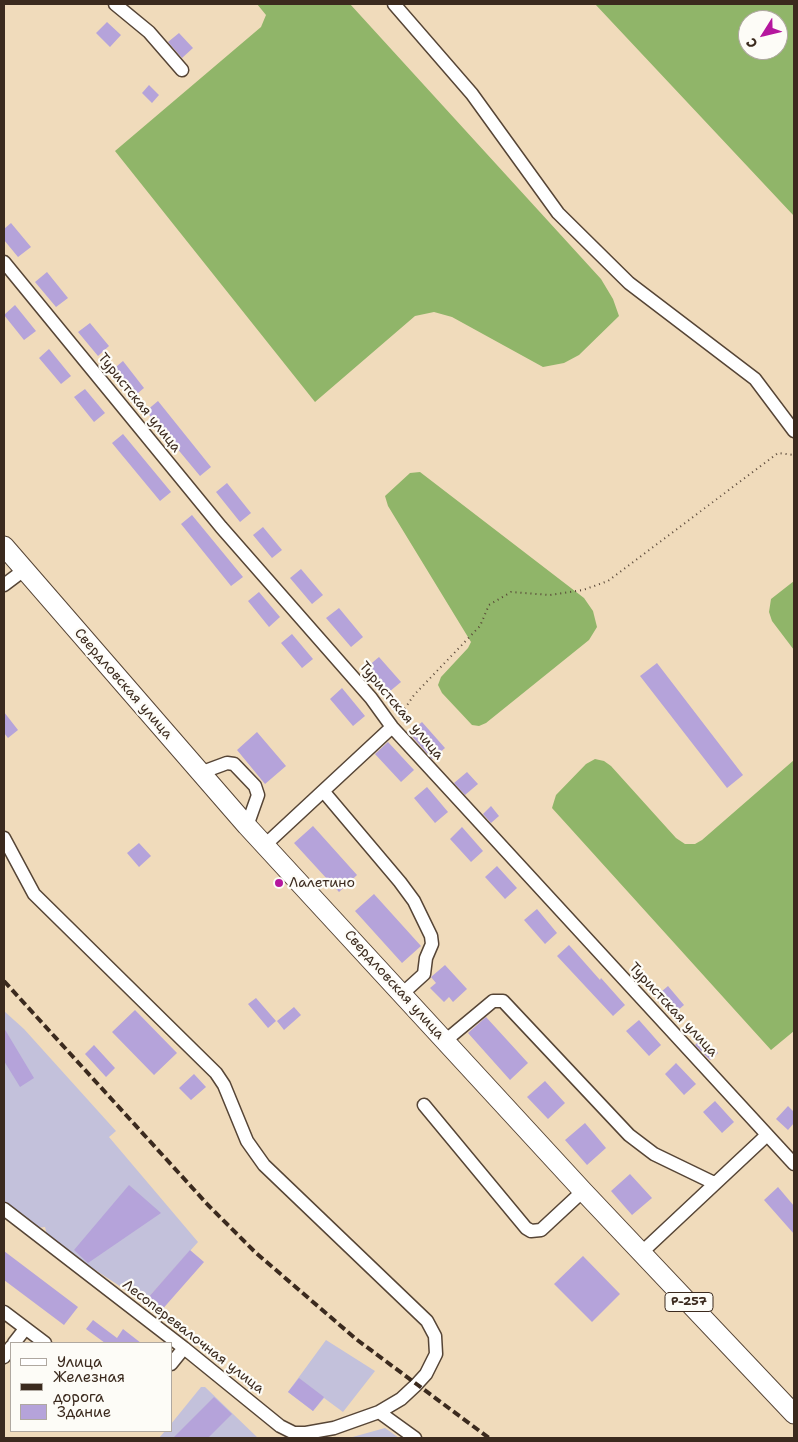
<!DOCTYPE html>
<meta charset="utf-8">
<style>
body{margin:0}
#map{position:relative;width:798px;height:1442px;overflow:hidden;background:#f0dbbb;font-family:"Shantell Sans",sans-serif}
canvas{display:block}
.frame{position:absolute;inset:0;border:5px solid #3b2a1e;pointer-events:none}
.legend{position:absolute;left:10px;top:1342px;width:162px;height:90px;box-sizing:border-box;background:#fdfcf7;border:1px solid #afa8a0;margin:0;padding:6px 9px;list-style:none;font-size:15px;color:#3b2a1e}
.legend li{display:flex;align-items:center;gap:10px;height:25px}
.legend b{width:25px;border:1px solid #afa8a0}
.north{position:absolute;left:738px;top:10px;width:50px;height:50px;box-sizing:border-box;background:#fdfcf7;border:1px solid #afa8a0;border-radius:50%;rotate:234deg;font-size:14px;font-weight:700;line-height:20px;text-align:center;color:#3b2a1e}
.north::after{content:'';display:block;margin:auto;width:18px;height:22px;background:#b5179e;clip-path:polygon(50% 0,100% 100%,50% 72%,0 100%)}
</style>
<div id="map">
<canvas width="798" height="1442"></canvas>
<div class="frame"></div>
<ul class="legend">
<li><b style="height:6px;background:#fff"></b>Улица</li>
<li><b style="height:6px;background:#3b2a1e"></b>Железная дорога</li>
<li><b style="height:14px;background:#b5a3da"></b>Здание</li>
</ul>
<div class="north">С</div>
</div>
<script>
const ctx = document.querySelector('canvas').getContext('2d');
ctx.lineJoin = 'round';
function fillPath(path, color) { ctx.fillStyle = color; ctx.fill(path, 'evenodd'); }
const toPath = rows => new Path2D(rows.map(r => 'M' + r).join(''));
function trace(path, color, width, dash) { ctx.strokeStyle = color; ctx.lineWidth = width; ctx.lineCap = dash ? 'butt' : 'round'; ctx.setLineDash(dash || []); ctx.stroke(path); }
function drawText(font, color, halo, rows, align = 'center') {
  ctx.font = font + ' "Shantell Sans",sans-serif'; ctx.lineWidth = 4.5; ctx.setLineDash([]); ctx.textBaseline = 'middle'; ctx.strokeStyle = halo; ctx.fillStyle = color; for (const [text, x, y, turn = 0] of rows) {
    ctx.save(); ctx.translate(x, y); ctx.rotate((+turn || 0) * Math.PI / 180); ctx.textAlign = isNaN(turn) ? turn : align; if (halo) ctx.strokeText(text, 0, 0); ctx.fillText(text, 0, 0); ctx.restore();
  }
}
fillPath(toPath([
 [4,1011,24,1029,116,1131,109,1137,198,1242,146,1300,141,1300,48,1239,45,1227,36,1228,4,1204],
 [326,1340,375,1371,343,1412,324,1398,313,1411,288,1392],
 [201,1387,205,1387,258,1438,159,1438,165,1431,171,1431,171,1424],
 [385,1428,399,1438,349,1438]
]), '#c3c1db');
fillPath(toPath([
 [257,4,350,4,601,279,613,299,619,316,579,355,564,363,543,367,452,317,434,312,415,316,315,402,115,151,261,27,266,15],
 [595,4,794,4,794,216],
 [748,20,778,20,778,50,748,50],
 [420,472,584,598,593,611,597,627,589,640,486,723,479,726,472,725,442,693,438,685,441,677,468,648,471,642,388,506,385,496,410,473],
 [794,581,794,650,772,621,769,612,771,599],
 [595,759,604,761,611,766,676,838,685,844,695,844,702,840,794,760,794,1031,771,1050,552,808,556,795,586,764]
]), '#90b569');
fillPath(toPath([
 [107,22,121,35,110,47,96,33],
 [179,33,193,48,182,58,168,42],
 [149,85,159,95,152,103,142,93],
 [11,223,31,247,18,257,4,240,4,229],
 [47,272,68,298,56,307,35,282],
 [15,305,36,331,24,340,4,315],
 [90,323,109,346,98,356,78,332],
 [49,349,71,376,61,384,39,358],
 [123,361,144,388,132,398,111,371],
 [85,389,105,413,94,422,74,397],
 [158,401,211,467,200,476,146,411],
 [123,434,171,492,160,501,112,443],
 [227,483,251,513,240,522,216,492],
 [192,515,243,577,231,586,181,524],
 [263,527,282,550,272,558,253,535],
 [301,569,323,595,312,604,290,578],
 [259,592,280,617,269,627,248,601],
 [339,608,363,637,351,647,326,618],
 [292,634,313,659,302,668,281,643],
 [379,657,401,682,389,692,367,667],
 [657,663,743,775,727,788,640,676],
 [342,688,365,716,353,726,330,699],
 [4,712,18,730,8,738,4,733],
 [422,722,445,748,432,759,409,733],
 [257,732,286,766,265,784,237,750],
 [388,742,414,770,401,782,375,754],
 [467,772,478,784,465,795,454,783],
 [427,787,448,812,435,823,414,798],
 [491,806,499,816,491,823,483,814],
 [313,826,357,875,339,892,294,843],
 [462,827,483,851,471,862,450,839],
 [139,843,151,856,139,867,127,853],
 [497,866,517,888,505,899,485,877],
 [374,894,421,946,402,963,355,911],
 [537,909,557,933,545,944,524,920],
 [569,945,600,980,601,978,625,1005,613,1016,557,956],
 [445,965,467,989,453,1002,449,997,444,1002,430,988,436,983,431,977],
 [668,986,684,1005,671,1016,655,997],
 [256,998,276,1021,268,1028,248,1004],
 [294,1007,301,1015,284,1030,277,1021],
 [135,1010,177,1053,154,1075,112,1032],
 [486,1017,528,1063,510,1080,468,1033],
 [639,1020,661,1045,649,1056,626,1031],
 [4,1028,34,1078,20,1087,4,1061],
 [704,1037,718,1053,710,1060,695,1045],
 [94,1045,115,1068,106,1077,85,1054],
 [676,1063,696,1084,684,1095,665,1074],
 [194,1074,206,1087,191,1100,179,1088],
 [545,1081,565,1103,548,1119,527,1097],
 [715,1101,734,1122,722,1133,703,1112],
 [788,1106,794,1112,794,1123,788,1130,776,1119],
 [585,1123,606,1148,587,1165,565,1140],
 [630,1174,652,1198,632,1215,611,1191],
 [129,1185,161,1213,88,1263,74,1250],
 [778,1187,794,1206,794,1234,764,1200],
 [190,1250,204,1262,160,1312,146,1300],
 [4,1251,78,1307,64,1325,4,1280],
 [583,1256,620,1294,592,1322,554,1284],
 [93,1320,117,1338,123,1329,141,1343,105,1343,86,1329],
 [299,1378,324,1397,313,1411,288,1392],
 [214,1397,232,1414,208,1438,173,1438]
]), '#b5a3da');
const minor = toPath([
 [115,4,149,32,182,70],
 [394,4,472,94,558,213,629,283,755,379,794,431],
 [4,262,221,527,371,698,392,727,794,1164],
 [4,585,24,570],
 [200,773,227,763,234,764,255,786,258,795,247,826],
 [324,792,400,882,414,901,431,936,432,944,426,958,424,974,402,994],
 [4,838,34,894,216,1073,224,1085,247,1141,264,1165,427,1321,435,1336,436,1354,426,1374,416,1385,401,1399,379,1412,334,1428,306,1433,294,1433,280,1426,184,1348,4,1209],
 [265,845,392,727],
 [445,1041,493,1001,503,1001,629,1135,654,1154,714,1183],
 [424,1105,526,1228,531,1231,541,1230,583,1191],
 [641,1253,767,1135],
 [4,1312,45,1343],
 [14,1343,25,1329],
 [4,1357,11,1347],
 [171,1364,184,1348],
 [379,1412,415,1438]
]);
const highway = toPath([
 [4,546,247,826,583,1191,794,1414]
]);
trace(minor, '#564536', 15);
trace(highway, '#564536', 21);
trace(toPath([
 [399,717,414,695,480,626,489,605,511,592,550,595,583,590,608,581,778,453,794,455]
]), '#564536', 2, [1, 4]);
trace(minor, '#fff', 12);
trace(highway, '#fff', 19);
trace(toPath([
 [4,981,208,1205,255,1252,356,1339,489,1438]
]), '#3b2a1e', 4, [8, 4]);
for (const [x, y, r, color] of [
 [279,883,5,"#b5179e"]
]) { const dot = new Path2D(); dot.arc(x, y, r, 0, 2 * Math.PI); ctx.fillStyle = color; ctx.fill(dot); trace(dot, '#fdfcf7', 2); }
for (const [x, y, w] of [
 [689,1302,48]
]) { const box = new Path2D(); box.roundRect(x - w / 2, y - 9.5, w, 19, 4); ctx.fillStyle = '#fdfcf7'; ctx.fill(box); trace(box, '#3b2a1e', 1); }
drawText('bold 12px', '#3b2a1e', null, [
 ["Р-257",689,1302]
]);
drawText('14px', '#3b2a1e', '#fdfcf7', [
 ["Туристская улица",139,403,51],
 ["Свердловская улица",123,684,49],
 ["Туристская улица",401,711,50],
 ["Свердловская улица",394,985,48],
 ["Туристская улица",673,1010,47],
 ["Лесоперевалочная улица",193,1337,38]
]);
drawText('14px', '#3b2a1e', '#fdfcf7', [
 ["Лалетино",289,883]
], 'left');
</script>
